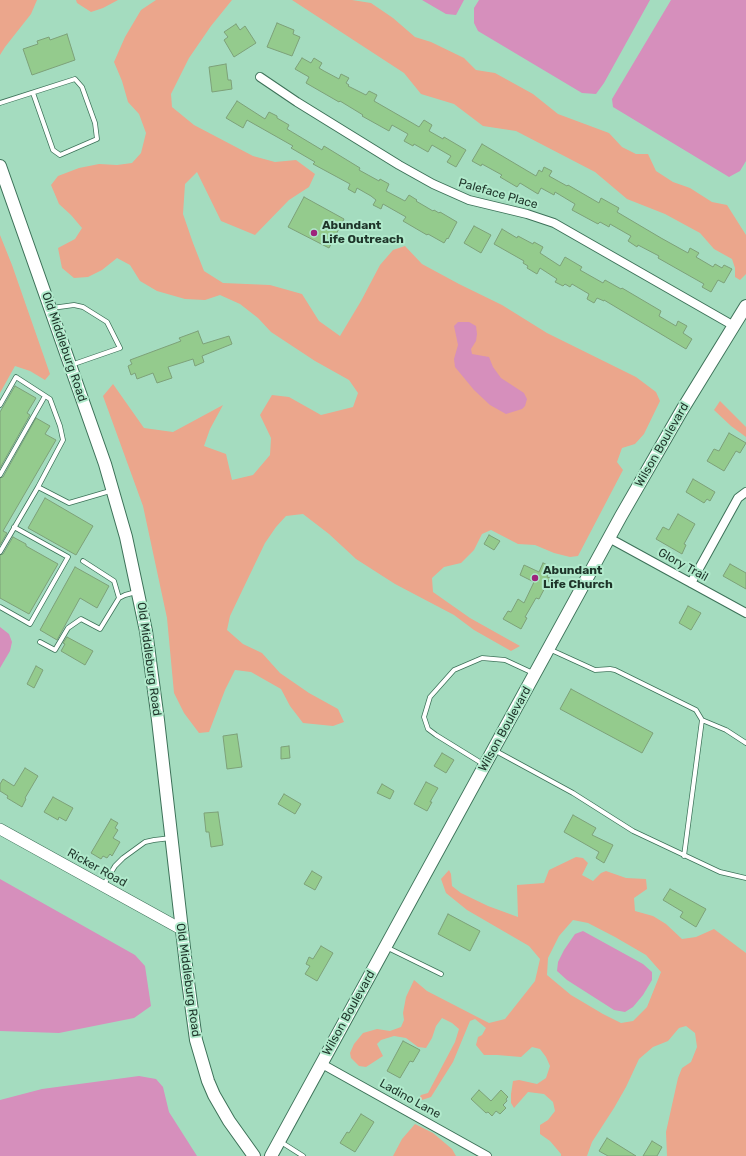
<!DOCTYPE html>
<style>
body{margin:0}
canvas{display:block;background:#a4dcbf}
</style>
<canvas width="746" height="1156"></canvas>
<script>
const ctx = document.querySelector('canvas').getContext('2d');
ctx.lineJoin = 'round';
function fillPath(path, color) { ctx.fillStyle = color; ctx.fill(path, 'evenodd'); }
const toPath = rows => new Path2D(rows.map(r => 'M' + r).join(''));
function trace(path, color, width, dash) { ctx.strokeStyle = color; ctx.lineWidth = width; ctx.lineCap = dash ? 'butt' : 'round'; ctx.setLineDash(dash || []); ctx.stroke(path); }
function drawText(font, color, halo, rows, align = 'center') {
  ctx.font = font + ' Rubik,sans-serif'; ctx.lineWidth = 4; ctx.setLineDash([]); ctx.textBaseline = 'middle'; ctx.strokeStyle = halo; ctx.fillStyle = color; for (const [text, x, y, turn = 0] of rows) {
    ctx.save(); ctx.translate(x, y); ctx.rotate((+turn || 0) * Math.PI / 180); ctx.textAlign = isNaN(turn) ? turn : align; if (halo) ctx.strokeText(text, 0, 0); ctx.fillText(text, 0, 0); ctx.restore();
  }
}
fillPath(toPath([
 [0,0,37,0,31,14,5,47,0,55],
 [76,0,118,0,103,8,91,12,77,3],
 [156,0,232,0,211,26,189,58,171,94,172,107,194,125,253,156,275,162,296,160,315,174,309,187,289,200,255,235,221,221,197,172,185,184,183,214,193,243,204,271,223,283,270,285,302,294,319,321,340,336,361,301,380,265,393,250,405,246,422,264,459,284,502,305,547,333,636,377,656,392,660,401,644,434,635,444,622,448,617,462,623,470,578,556,570,557,554,553,535,545,518,544,491,530,482,534,474,550,461,563,444,567,432,578,433,592,470,618,520,646,511,651,474,630,454,615,395,584,356,559,329,534,303,514,286,516,276,527,265,543,230,616,227,630,243,644,262,653,280,673,309,693,338,709,344,722,333,726,303,723,290,706,281,689,251,672,235,670,225,690,209,732,199,733,184,713,174,693,167,618,143,506,103,396,113,384,144,428,173,432,223,405,210,429,204,446,226,454,232,480,253,475,270,455,271,438,260,415,272,395,289,397,321,415,353,407,358,393,349,380,315,361,271,332,258,318,240,304,220,295,205,300,185,299,157,291,140,281,130,265,117,258,102,270,88,277,74,278,62,268,58,248,75,239,82,228,71,215,59,204,51,185,58,176,79,168,99,164,117,165,132,163,141,153,146,133,139,114,128,102,122,81,114,62,125,37,141,10],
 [292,0,352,0,371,3,393,18,415,37,431,42,464,58,476,70,495,73,533,94,558,114,609,133,622,147,636,154,648,154,656,171,673,182,690,188,712,202,727,205,746,235,746,274,740,280,735,277,735,268,732,259,714,249,700,233,665,214,627,199,595,172,516,131,483,126,454,104,421,94,404,73],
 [0,235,12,265,50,374,45,380,30,371,15,366,0,393],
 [720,401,746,427,746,437,731,426,714,410],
 [576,857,583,858,588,863,582,875,593,881,601,873,606,871,626,878,646,879,647,889,634,898,635,911,653,916,666,924,682,939,696,937,714,929,746,953,746,1156,667,1156,666,1132,678,1078,682,1068,691,1062,697,1047,695,1033,686,1026,679,1028,668,1041,653,1047,639,1059,626,1087,614,1108,592,1142,587,1156,561,1156,561,1154,550,1141,540,1134,540,1125,548,1120,555,1111,553,1102,544,1094,528,1092,514,1108,511,1103,511,1094,513,1081,519,1080,537,1084,546,1078,550,1066,546,1057,540,1049,532,1047,521,1057,497,1055,484,1055,476,1045,478,1037,482,1035,486,1028,475,1019,470,1021,453,1062,431,1097,422,1100,419,1098,421,1095,428,1093,455,1042,459,1029,452,1023,442,1018,436,1026,432,1038,426,1048,418,1047,406,1038,394,1036,381,1040,377,1044,383,1056,366,1067,359,1066,351,1058,350,1053,354,1044,363,1033,377,1029,390,1031,401,1027,404,1020,403,1013,406,997,414,980,427,991,489,1023,505,1019,535,981,540,959,529,946,467,910,446,893,441,879,449,870,451,874,452,886,461,893,488,906,518,917,517,885,544,883,549,870],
 [573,920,588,923,615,937,646,955,661,972,647,1007,633,1021,621,1023,603,1014,571,995,547,975,548,958,559,936],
 [415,1124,433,1133,452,1149,456,1156,393,1156,402,1139]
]), '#eba68c');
fillPath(toPath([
 [422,0,464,0,456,15,446,14],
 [479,0,650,0,604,83,596,94,582,93,478,31,474,23,474,8],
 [671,0,746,0,746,161,740,171,729,177,613,107,612,99],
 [458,322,469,322,476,326,477,334,476,341,471,349,472,354,489,357,493,367,501,378,524,393,527,399,525,406,522,409,506,414,490,405,474,390,455,367,454,359,458,345,454,326],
 [0,627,9,634,12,642,10,651,0,668],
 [0,879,135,955,145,966,151,1006,134,1018,59,1033,0,1031],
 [583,931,643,964,652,972,652,980,643,995,633,1007,625,1012,614,1010,567,980,557,971,558,962,564,950,575,934],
 [139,1076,156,1079,163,1087,169,1112,197,1156,0,1156,0,1100,42,1089]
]), '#d68fbc');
const building = toPath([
 [277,23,294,30,293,34,300,37,292,56,267,47,277,23],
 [236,24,240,30,245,26,256,43,234,57,224,40,228,37,224,32,236,24],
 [67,34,75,60,32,75,23,49,38,44,37,41,49,37,50,40,67,34],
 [302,58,311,63,314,58,322,63,319,68,324,71,339,79,341,74,349,78,346,83,349,85,348,86,366,95,369,91,377,95,374,101,414,124,419,127,424,120,432,125,429,131,443,139,444,137,466,150,456,167,447,162,451,156,432,145,428,152,414,144,413,146,404,141,408,134,392,125,389,131,362,116,363,115,340,101,339,102,306,83,309,77,295,69,302,58],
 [226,64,228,80,231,80,232,89,212,92,209,67,226,64],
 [237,101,265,119,269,112,277,116,277,118,289,125,287,129,322,150,324,146,360,168,359,170,379,181,380,179,389,184,386,191,405,201,409,195,417,200,416,201,433,211,434,210,439,213,440,212,457,222,448,239,447,238,444,243,428,234,427,235,403,221,406,217,383,204,381,209,373,205,376,200,371,196,357,188,355,193,348,189,350,184,313,164,315,162,291,148,293,146,247,120,243,128,226,118,237,101],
 [482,144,536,176,539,170,542,172,544,167,552,171,549,176,567,186,568,185,599,203,601,198,619,208,617,212,661,238,688,253,690,248,699,253,696,257,713,267,715,264,722,268,724,265,732,269,724,283,718,280,711,292,702,287,704,284,658,258,659,256,638,245,637,247,628,241,631,236,610,224,609,227,600,222,598,224,572,210,575,204,555,192,554,195,541,188,538,194,520,183,517,187,500,177,502,175,482,164,481,166,472,161,482,144],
 [304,197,344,219,329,248,288,227,304,197],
 [474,226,491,235,481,253,464,243,474,226],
 [502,229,517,238,518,236,533,244,534,242,543,247,540,253,560,266,565,257,582,267,580,270,603,283,605,280,621,289,622,288,661,311,659,316,676,326,678,321,687,326,683,333,692,339,686,349,604,300,604,301,597,298,594,303,587,299,589,294,572,284,570,287,565,284,563,286,555,282,557,279,540,268,537,274,527,268,528,266,523,263,524,261,494,244,502,229],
 [198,331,203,344,229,336,232,344,202,356,204,362,195,366,193,359,168,367,172,378,157,383,153,373,137,379,135,373,131,375,128,366,132,364,130,360,181,341,179,338,198,331],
 [15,386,36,398,27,413,30,415,0,468,0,412,15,386],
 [36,418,50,426,45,434,56,440,3,531,7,533,0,545,0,478,3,477,36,418],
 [729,433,746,443,740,453,736,451,724,471,707,461,714,449,719,451,729,433],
 [693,479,715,492,710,501,707,499,704,503,686,492,693,479],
 [45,498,93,526,76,555,28,528,45,498],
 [678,514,695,524,684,544,686,545,682,554,656,539,663,527,669,530,678,514],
 [489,535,500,541,494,550,484,544,489,535],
 [13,537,26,544,26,546,58,564,29,614,0,598,0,555,3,554,13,537],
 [543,563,552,567,547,577,550,578,539,599,536,598,525,617,527,618,521,629,503,619,508,611,511,612,518,599,524,603,534,582,520,575,524,565,539,572,543,563],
 [730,564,746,573,746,589,723,576,730,564],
 [75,567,109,586,97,608,80,598,57,640,40,630,75,567],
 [688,606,701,613,691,630,679,623,688,606],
 [67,637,93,651,85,665,61,651,65,644,63,643,67,637],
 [36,666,43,670,34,688,27,684,36,666],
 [571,689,653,733,642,753,560,709,571,689],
 [237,734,242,767,227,769,223,736,237,734],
 [289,746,290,758,281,759,281,747,289,746],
 [442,753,454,760,446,773,434,766,442,753],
 [25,768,38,776,25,798,26,799,22,807,7,798,8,796,0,791,0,784,3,779,14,786,25,768],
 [426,782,438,788,430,802,432,802,427,811,414,804,426,782],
 [382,784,394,791,390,799,377,793,382,784],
 [284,794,301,804,295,814,278,804,284,794],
 [53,797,73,808,66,821,59,817,58,820,44,812,53,797],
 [218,812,223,845,211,847,209,832,206,832,204,813,218,812],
 [573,815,596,828,592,835,613,845,604,863,596,858,599,852,564,832,573,815],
 [111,819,118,823,115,828,118,830,113,838,120,842,112,856,110,854,107,858,103,856,101,859,91,853,111,819],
 [312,871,322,877,315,890,304,884,312,871],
 [670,889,706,909,696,927,680,917,683,912,663,900,670,889],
 [448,914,480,931,470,951,438,934,448,914],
 [321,946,333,953,317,981,305,974,310,966,306,964,309,957,313,959,321,946],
 [403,1041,420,1050,413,1062,410,1061,400,1078,387,1071,403,1041],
 [479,1090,491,1101,501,1090,508,1097,506,1099,507,1101,503,1105,506,1108,500,1114,496,1111,492,1116,488,1112,486,1113,471,1099,479,1090],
 [361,1114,374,1122,355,1152,340,1143,347,1132,349,1133,361,1114],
 [607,1138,636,1156,608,1156,599,1151,607,1138],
 [652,1141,662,1147,657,1156,643,1156,652,1141]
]);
fillPath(building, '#94cb8d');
trace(building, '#7da179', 1);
const service = toPath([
 [0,103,75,79,82,87,95,123,97,139,60,155,53,150,33,93],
 [52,308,74,305,83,307,107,322,120,348,71,365],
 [0,405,16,377,50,399,60,426,63,440,38,487,69,503,110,491],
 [0,475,45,396],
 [0,552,38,487],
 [83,561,114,581,119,598],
 [0,607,30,624,68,557,14,527],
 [40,642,55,650,68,628,81,619,100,629,119,598,125,595,136,592],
 [549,649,595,670,610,669,615,670,696,710,702,720,684,856],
 [702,720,726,730,746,743],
 [494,750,573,793,633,831,720,872,746,878],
 [483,764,436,735,428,729,424,717,430,697,454,670,482,658,505,660,533,673],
 [103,886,115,866,123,858,145,842,154,840,171,838],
 [386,947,441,974],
 [281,1142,303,1156]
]);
const minor = toPath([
 [260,77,297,102,399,165,433,184,469,200,527,214,554,223,734,326],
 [609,538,746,613],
 [691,583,738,498,746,492],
 [322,1064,487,1156]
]);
const tertiary = toPath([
 [0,829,181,929]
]);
const secondary = toPath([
 [0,166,105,464,126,537,146,631,158,720,187,974,196,1040,208,1081,214,1095,229,1121,254,1156],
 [271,1156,621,516,682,410,746,306]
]);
trace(service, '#3d7259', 5.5);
trace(minor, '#3d7259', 10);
trace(tertiary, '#3d7259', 12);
trace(secondary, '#3d7259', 14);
trace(service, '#fff', 4);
trace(minor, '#fff', 8);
trace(tertiary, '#fff', 11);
trace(secondary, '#fff', 12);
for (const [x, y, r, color] of [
 [314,233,4,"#9e247c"],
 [535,578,4,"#9e247c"]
]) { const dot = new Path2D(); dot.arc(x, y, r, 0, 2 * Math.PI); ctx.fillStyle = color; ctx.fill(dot); trace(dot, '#b1eacc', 1.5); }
drawText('12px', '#1e3429', '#b1eacc', [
 ["Paleface Place",498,194,16],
 ["Old Middleburg Road",64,347,71],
 ["Wilson Boulevard",662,445,-60],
 ["Glory Trail",683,565,29],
 ["Old Middleburg Road",149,659,82],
 ["Wilson Boulevard",505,729,-61],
 ["Ricker Road",97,868,29],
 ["Old Middleburg Road",188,980,82],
 ["Wilson Boulevard",349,1013,-61],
 ["Ladino Lane",410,1099,29]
]);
drawText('bold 12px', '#1e3429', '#b1eacc', [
 ["Abundant",322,226],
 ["Life Outreach",322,240],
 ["Abundant",543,571],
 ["Life Church",543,585]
], 'left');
</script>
